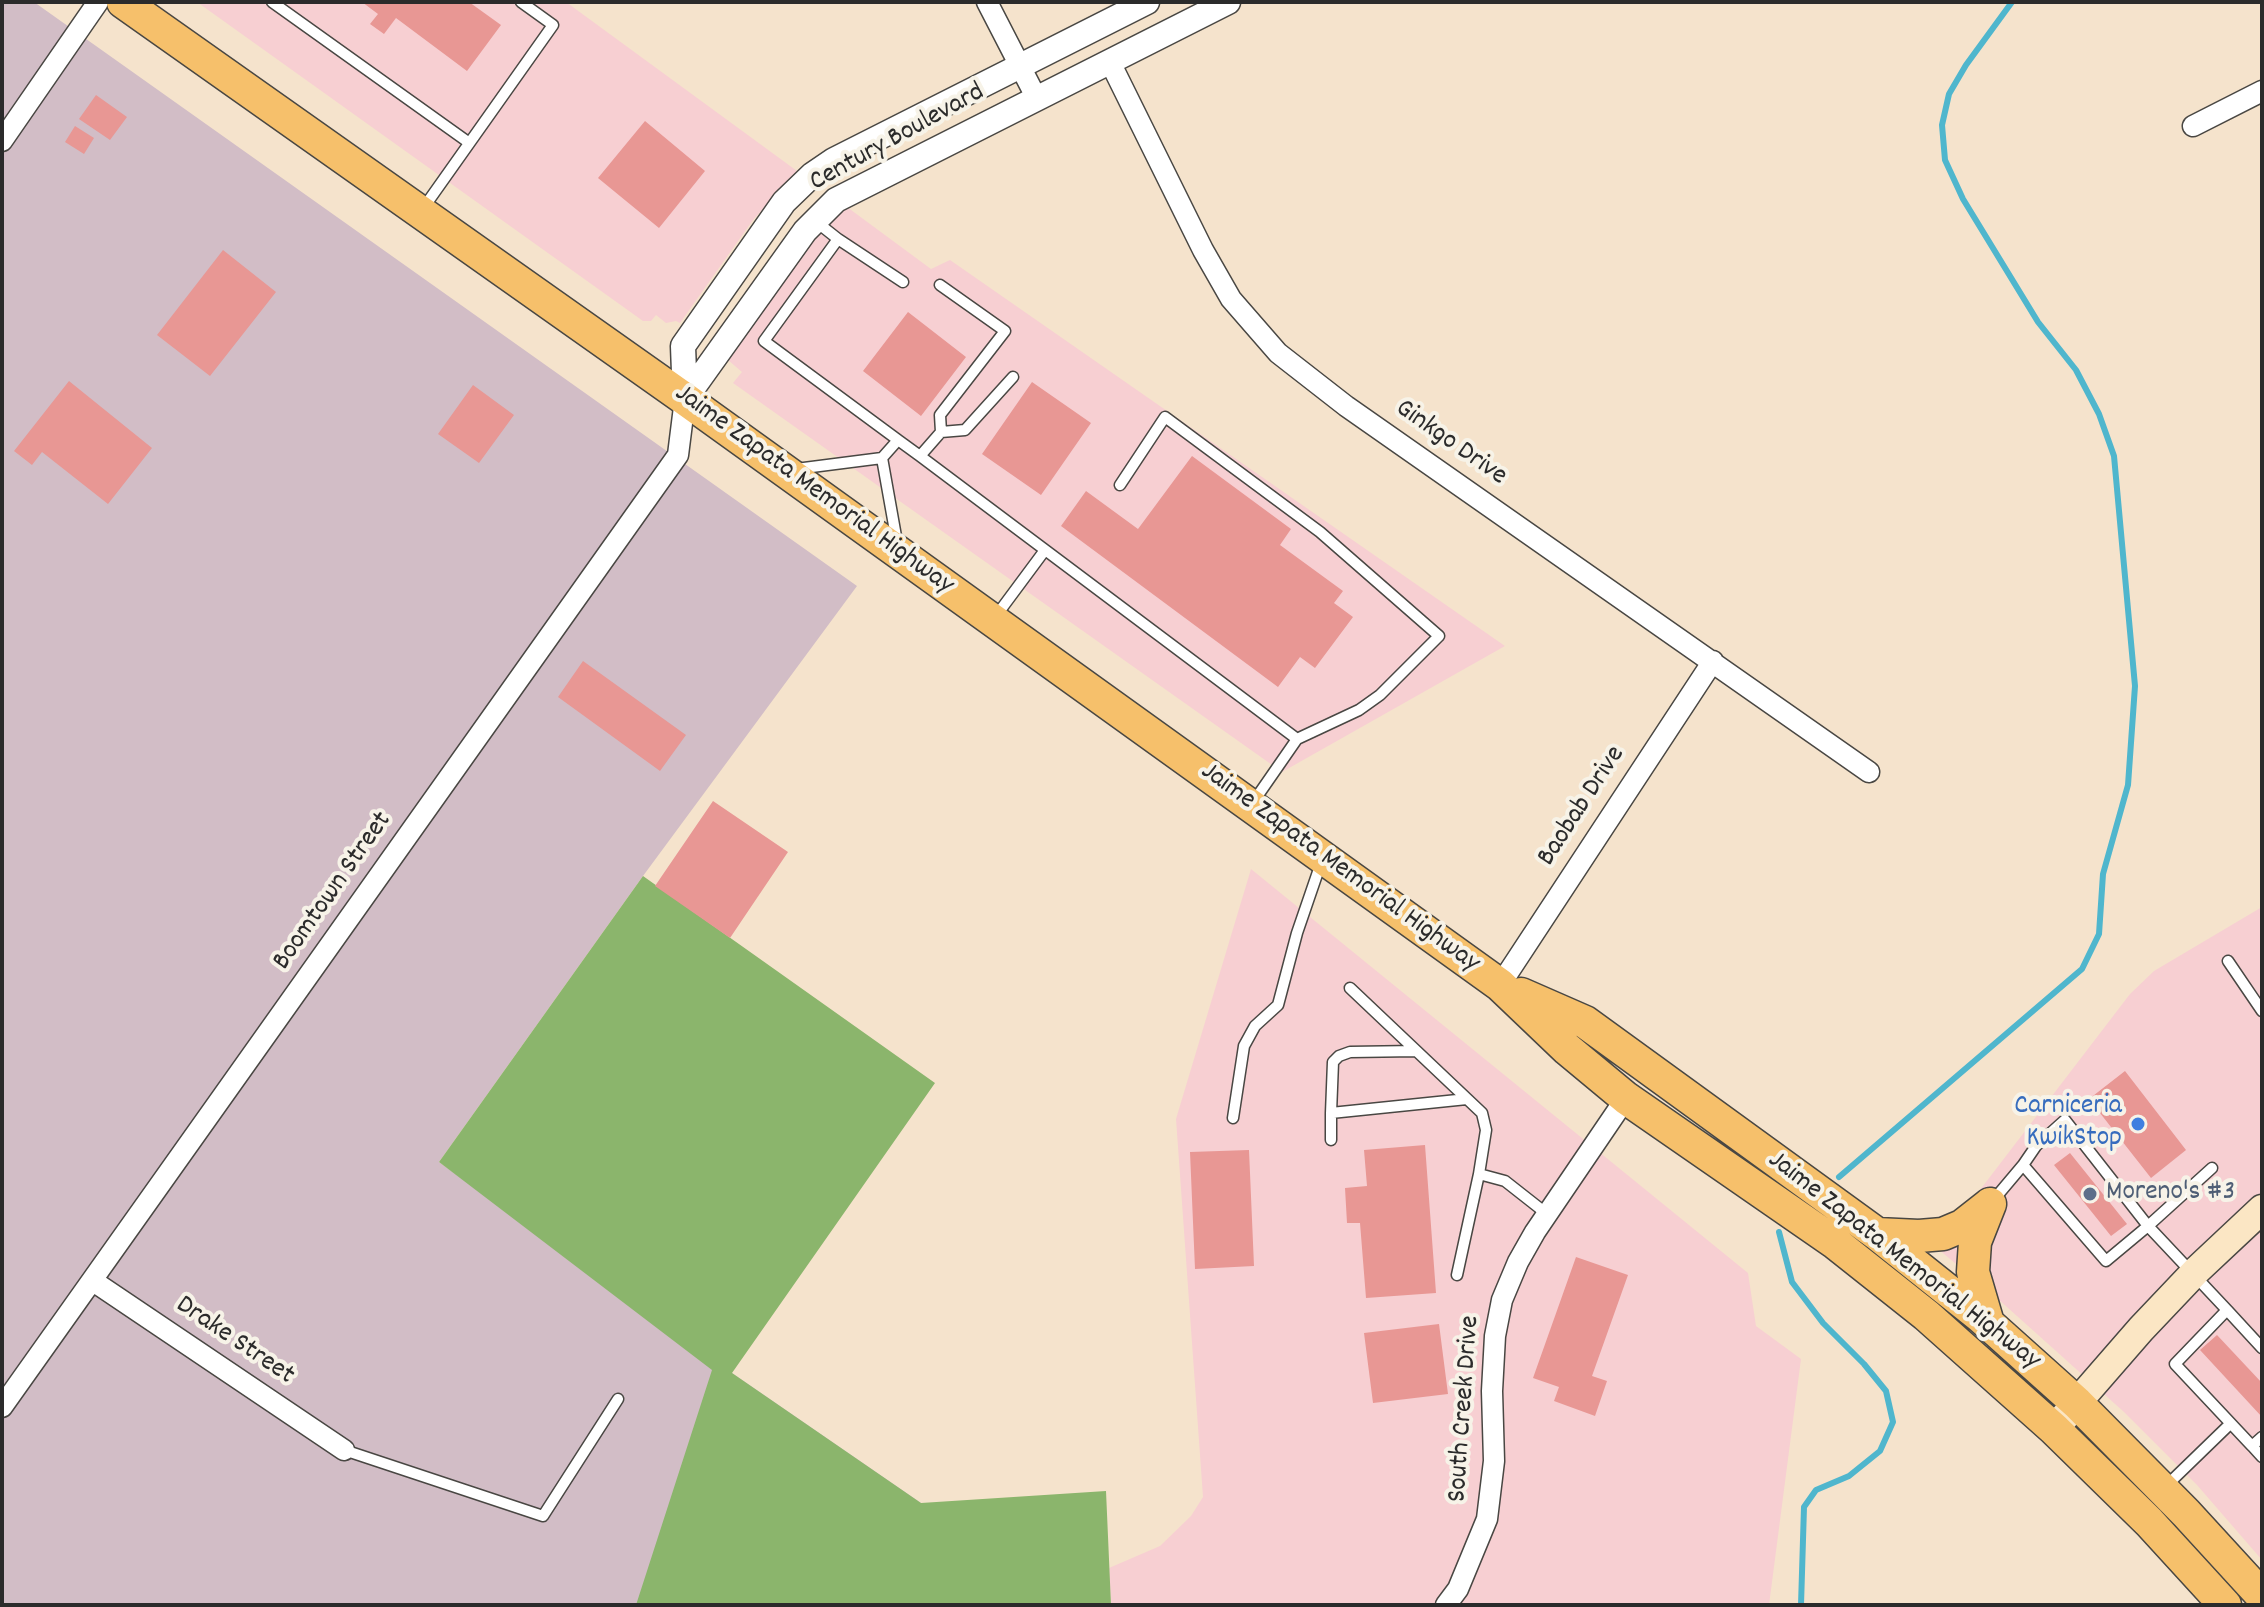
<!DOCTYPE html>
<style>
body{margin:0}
#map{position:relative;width:2264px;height:1607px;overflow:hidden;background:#f5e3cc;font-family:Dekko,sans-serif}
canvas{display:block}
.frame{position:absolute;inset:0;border:4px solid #2b2b2b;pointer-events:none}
</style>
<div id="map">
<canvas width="2264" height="1607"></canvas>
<div class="frame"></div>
</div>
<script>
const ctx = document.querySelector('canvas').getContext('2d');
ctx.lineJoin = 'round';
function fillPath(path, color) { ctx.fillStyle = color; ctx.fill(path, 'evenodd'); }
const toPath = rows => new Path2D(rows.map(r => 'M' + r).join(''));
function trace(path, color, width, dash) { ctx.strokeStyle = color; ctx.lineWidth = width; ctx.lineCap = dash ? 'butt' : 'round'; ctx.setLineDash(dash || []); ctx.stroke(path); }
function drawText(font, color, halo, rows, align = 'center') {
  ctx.font = font + ' Dekko,sans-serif'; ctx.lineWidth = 8; ctx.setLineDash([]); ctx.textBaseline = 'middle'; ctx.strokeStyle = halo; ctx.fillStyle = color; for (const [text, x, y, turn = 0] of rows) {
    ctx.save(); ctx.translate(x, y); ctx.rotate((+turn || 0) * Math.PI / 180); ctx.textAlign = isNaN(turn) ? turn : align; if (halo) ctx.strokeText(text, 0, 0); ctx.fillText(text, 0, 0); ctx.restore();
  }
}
fillPath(toPath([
 [197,2,566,2,797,171,753,220,680,323,676,321,666,323,656,315,651,321,643,321],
 [847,207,931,269,950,260,1505,646,1282,772,733,383,742,372,728,360,816,235],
 [1251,869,1748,1273,1756,1326,1801,1359,1769,1605,1111,1605,1109,1568,1160,1546,1191,1516,1203,1497,1176,1119],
 [2262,907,2262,1560,2197,1485,2124,1412,1998,1299,1907,1223,1960,1216,2130,994,2154,971]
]), '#f7cfd2');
fillPath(toPath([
 [2,2,34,2,857,586,643,876,439,1162,732,1373,921,1503,784,1605,2,1605]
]), '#d2bdc6');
fillPath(toPath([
 [643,876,935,1083,732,1373,921,1503,1106,1491,1111,1605,636,1605,712,1370,439,1162]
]), '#8bb56c');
trace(toPath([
 [1839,1177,2082,969,2099,934,2103,874,2128,785,2135,686,2114,456,2099,414,2076,370,2038,322,1963,199,1945,160,1942,125,1949,94,1966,65,2012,2],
 [1779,1232,1792,1282,1823,1323,1864,1364,1886,1391,1893,1422,1880,1451,1849,1476,1816,1490,1804,1507,1801,1605]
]), '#4fb6cd', 6);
fillPath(toPath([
 [362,2,469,2,501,25,467,71,396,18,384,34,370,24,378,14],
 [96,95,127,117,110,140,79,119],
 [645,121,705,171,659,228,598,178],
 [75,126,94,138,84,154,65,142],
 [223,250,276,292,210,376,157,335],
 [908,312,966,357,921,416,863,371],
 [69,381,152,448,108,504,42,452,32,465,14,451],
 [1032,382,1091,423,1041,495,982,454],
 [473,385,514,415,479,463,438,434],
 [1192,456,1291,529,1280,545,1343,591,1334,603,1353,617,1315,668,1300,657,1278,687,1061,526,1086,491,1138,529],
 [583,661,686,735,660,771,558,697],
 [713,801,788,852,730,938,655,886],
 [2125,1071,2186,1150,2151,1178,2089,1099],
 [1425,1145,1436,1293,1366,1298,1360,1223,1347,1223,1345,1188,1367,1186,1364,1150],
 [1249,1150,1254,1266,1195,1269,1190,1152],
 [2070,1153,2127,1224,2111,1236,2054,1165],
 [1576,1257,1628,1275,1592,1376,1607,1381,1595,1416,1554,1401,1559,1387,1533,1378],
 [1439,1324,1448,1394,1373,1403,1364,1333],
 [2217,1335,2262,1383,2262,1417,2200,1350]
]), '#e89794');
const service = toPath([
 [272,2,468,142],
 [422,210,553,25,521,2],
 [814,220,838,239],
 [940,285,1005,331,940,415,941,432],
 [898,440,764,341,838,239,903,282],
 [920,456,941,432,965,430,1013,377],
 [882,458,897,542],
 [796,469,882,458,898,440,920,456,1297,739,1254,801],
 [1120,485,1165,417,1320,532,1439,636,1380,695,1359,710,1297,739],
 [996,616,1045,550],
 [2228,961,2262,1011],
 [1350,988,1482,1113,1486,1130,1479,1174,1505,1181,1547,1214],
 [1416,1051,1350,1052,1339,1056,1333,1062,1331,1113,1467,1099],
 [1233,1118,1244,1046,1255,1026,1278,1005,1297,933,1321,863],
 [1331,1140,1331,1113],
 [2212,1168,2148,1226,2065,1120,2036,1146,2023,1165,2106,1261,2148,1226,2227,1310],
 [1991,1203,2023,1165],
 [1457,1275,1479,1174],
 [2262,1348,2227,1310,2175,1364,2252,1446,2262,1437],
 [2252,1446,2262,1457],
 [344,1450,543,1516,618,1399],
 [2164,1488,2229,1425]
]);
const minor = toPath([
 [987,2,1037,99],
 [1110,62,1203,250,1231,299,1278,353,1346,406,1869,772],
 [2193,126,2262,91],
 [2,141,98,2],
 [1500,985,1713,661],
 [93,1281,344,1450],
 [2,1407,678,455,685,399],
 [1446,1605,1458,1589,1487,1519,1494,1461,1492,1391,1495,1336,1502,1300,1518,1262,1535,1232,1626,1098]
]);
const tertiary = toPath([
 [685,399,805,231,836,200,1228,2],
 [685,399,683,346,784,202,812,175,834,160,1147,2]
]);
const secondary = toPath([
 [2054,1429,2141,1329,2197,1270,2262,1209]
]);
const primary = toPath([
 [123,2,685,399,1500,985,1567,1049,1626,1098,1834,1242,1926,1315,2054,1429,2149,1522,2225,1605],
 [1521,994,1585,1022,1877,1234,1981,1317,2077,1403,2186,1513,2262,1596],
 [1877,1234,1919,1236,1943,1234,1962,1226,1990,1204],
 [1988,1323,1973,1272,1975,1242,1990,1204]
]);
trace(service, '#494743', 13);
trace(minor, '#494743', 23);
trace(tertiary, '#494743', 27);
trace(secondary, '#494743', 31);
trace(primary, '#494743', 35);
trace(service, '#fff', 10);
trace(minor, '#fff', 20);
trace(tertiary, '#fff', 24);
trace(secondary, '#fbe6c4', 28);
trace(primary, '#f6c06b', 32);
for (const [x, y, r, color] of [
 [2138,1124,8,"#3f7fe0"],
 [2090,1194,8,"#5c6f8a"]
]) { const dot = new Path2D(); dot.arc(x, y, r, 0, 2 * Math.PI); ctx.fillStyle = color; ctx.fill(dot); trace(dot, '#f7f3e8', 3); }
drawText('28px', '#2b2b2b', '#f7f3e8', [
 ["Century Boulevard",898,139,-29],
 ["Ginkgo Drive",1450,444,35],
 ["Jaime Zapata Memorial Highway",813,491,36],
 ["Baobab Drive",1583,807,-57],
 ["Jaime Zapata Memorial Highway",1339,869,36],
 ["Boomtown Street",334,892,-55],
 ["Jaime Zapata Memorial Highway",1903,1262,38],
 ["Drake Street",234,1342,34],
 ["South Creek Drive",1466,1409,-86]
]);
drawText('28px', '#366cbe', '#f7f3e8', [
 ["Carniceria",2122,1108],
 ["KwikStop",2122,1140]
], 'right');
drawText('28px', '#4e5e75', '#f7f3e8', [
 ["Moreno's #3",2106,1194]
], 'left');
</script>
